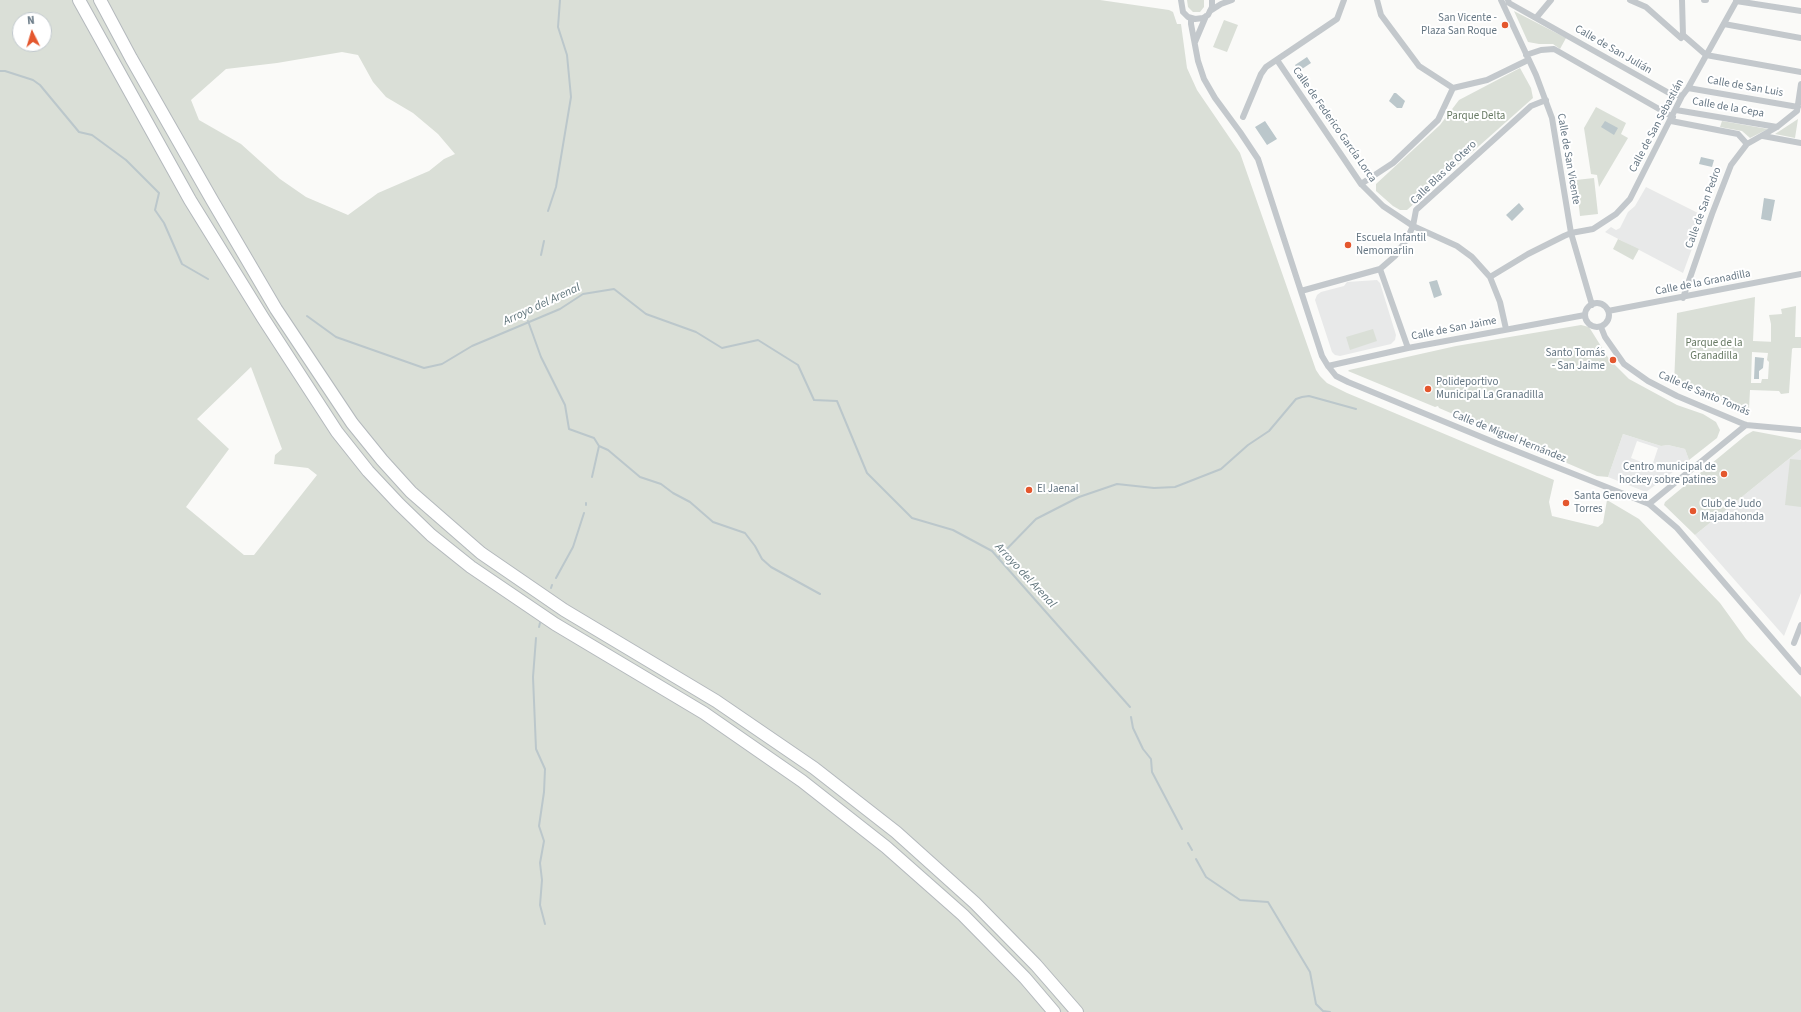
<!DOCTYPE html>
<meta charset="utf-8">
<style>
body{margin:0}
#map{position:relative;width:1801px;height:1012px;overflow:hidden;background:#fafaf8;font-family:"Source Sans 3",sans-serif}
canvas{display:block}
.north{position:absolute;left:12px;top:12px;width:40px;height:40px;box-sizing:border-box;background:#fff;border:1px solid #c1c8cd;border-radius:50%;rotate:355deg;font-size:11px;font-weight:700;line-height:16px;text-align:center;color:#657683}
.north::after{content:'';display:block;margin:auto;width:14px;height:18px;background:#e4572e;clip-path:polygon(50% 0,100% 100%,50% 72%,0 100%)}
</style>
<div id="map">
<canvas width="1801" height="1012"></canvas>
<div class="north">N</div>
</div>
<script>
const ctx = document.querySelector('canvas').getContext('2d');
ctx.lineJoin = 'round';
function fillPath(path, color) { ctx.fillStyle = color; ctx.fill(path, 'evenodd'); }
const toPath = rows => new Path2D(rows.map(r => 'M' + r).join(''));
function trace(path, color, width, dash) { ctx.strokeStyle = color; ctx.lineWidth = width; ctx.lineCap = dash ? 'butt' : 'round'; ctx.setLineDash(dash || []); ctx.stroke(path); }
function drawText(font, color, halo, rows, align = 'center') {
  ctx.font = font + ' "Source Sans 3",sans-serif'; ctx.lineWidth = 4; ctx.setLineDash([]); ctx.textBaseline = 'middle'; ctx.strokeStyle = halo; ctx.fillStyle = color; for (const [text, x, y, turn = 0] of rows) {
    ctx.save(); ctx.translate(x, y); ctx.rotate((+turn || 0) * Math.PI / 180); ctx.textAlign = isNaN(turn) ? turn : align; if (halo) ctx.strokeText(text, 0, 0); ctx.fillText(text, 0, 0); ctx.restore();
  }
}
fillPath(toPath([
 [1646,187,1704,216,1683,273,1605,232,1611,227,1616,230,1620,228,1628,212,1635,206],
 [1377,280,1380,283,1396,335,1395,340,1391,344,1340,356,1335,355,1332,352,1315,300,1317,295,1321,292,1344,286,1347,282],
 [1623,434,1661,446,1668,445,1685,449,1689,460,1646,492,1608,477],
 [1637,441,1658,448,1652,466,1631,458],
 [1801,449,1801,593,1784,636,1695,535]
]), '#e8e9e9');
fillPath(toPath([
 [0,0,1100,0,1169,10,1173,12,1177,24,1181,24,1187,68,1197,90,1240,153,1316,370,1320,376,1327,383,1347,393,1554,480,1549,502,1552,516,1598,527,1603,523,1607,500,1639,519,1720,603,1746,639,1801,697,1801,1012,0,1012],
 [20,20,44,20,44,44,20,44],
 [342,52,358,55,373,82,386,97,413,113,438,134,455,154,444,159,429,171,378,193,348,215,306,197,280,179,241,144,199,120,191,100,226,69,277,63],
 [251,367,282,449,275,455,274,464,308,468,317,475,254,555,244,555,186,507,229,449,197,419],
 [1187,0,1204,0,1204,7,1200,12,1193,12,1188,7],
 [1514,11,1566,38,1560,49,1553,44,1539,44,1528,42],
 [1224,20,1238,25,1227,52,1213,47],
 [1520,68,1531,88,1533,98,1407,210,1400,210,1393,206,1376,191,1376,184,1440,125,1459,100],
 [1596,107,1626,123,1621,134,1628,138,1599,187,1597,175,1591,174,1584,128],
 [1798,119,1795,138,1775,134],
 [1722,121,1768,129,1750,138,1742,131,1720,127],
 [1594,178,1598,214,1580,216,1576,180],
 [1618,239,1639,249,1633,260,1613,249],
 [1755,297,1753,341,1776,342,1771,342,1771,324,1769,315,1782,314,1781,309,1796,306,1795,337,1801,337,1801,348,1793,348,1792,349,1789,393,1781,394,1779,391,1750,390,1749,409,1674,384,1677,313],
 [1752,352,1768,353,1767,360,1769,362,1768,379,1762,379,1761,383,1751,383],
 [1581,325,1589,327,1609,359,1629,379,1677,405,1703,414,1716,422,1720,430,1717,438,1689,460,1685,449,1668,445,1661,446,1623,434,1608,477,1597,476,1439,408,1438,406,1435,407,1348,371,1349,370,1456,346],
 [1373,329,1377,341,1350,350,1346,337],
 [1434,329,1435,335,1416,339,1415,337,1414,334],
 [1753,431,1801,440,1801,449,1695,535,1664,505,1665,502,1746,435],
 [1790,459,1801,460,1801,507,1785,505]
]), '#dadfd7');
fillPath(toPath([
 [1307,57,1311,63,1299,71,1295,65],
 [1394,93,1396,93,1405,101,1402,108,1397,108,1389,101],
 [1265,121,1277,139,1267,145,1255,127],
 [1605,121,1618,128,1614,135,1601,127],
 [1701,157,1714,160,1712,167,1699,164],
 [1764,198,1775,200,1771,221,1761,219],
 [1519,203,1524,209,1512,221,1506,215],
 [1437,280,1442,295,1434,298,1429,282],
 [1755,357,1764,358,1763,368,1759,371,1759,379,1754,379]
]), '#bbc7cb');
trace(toPath([
 [0,71,5,71,33,80,40,85,79,132,92,135,126,160,159,193,155,210,164,223,182,264,208,279],
 [548,211,556,187,571,97,567,55,558,27,560,0],
 [541,255,544,241],
 [307,316,336,337,424,368,442,364,472,346,560,309,583,294,614,289,646,314,696,332,722,348,758,340,798,365,814,400,837,401,867,473,912,518,953,530,992,551,1130,707],
 [528,321,541,357,565,405,569,429,594,438,599,446,592,477],
 [599,446,608,450,640,477,661,484,673,493,690,502,713,522,745,533,755,546,762,559,771,567,820,594],
 [586,505,586,503],
 [998,558,1036,519,1079,497,1117,484,1154,488,1175,487,1221,469,1248,445,1269,431,1296,399,1302,397,1309,396,1356,409],
 [556,578,573,547,584,513],
 [551,588,552,585],
 [539,627,540,623],
 [536,638,533,677,536,749,545,769,544,792,539,826,544,841,540,863,542,880,540,905,545,924],
 [1131,717,1133,728,1143,749,1151,759,1152,772,1182,829],
 [1188,843,1192,850],
 [1196,859,1206,877,1240,900,1268,902,1310,972,1316,1004,1323,1011,1330,1012]
]), '#bbc7cb', 2);
const highway = toPath([
 [79,0,190,200,263,318,337,432,368,471,399,504,431,535,471,567,555,624,704,713,802,781,886,847,963,915,1025,978,1054,1012],
 [100,0,131,58,212,200,276,309,352,423,382,460,411,492,481,553,564,610,716,701,814,768,896,832,975,903,1036,965,1077,1012]
]);
trace(highway, '#b4b9bd', 14);
trace(toPath([
 [1181,0,1183,12,1188,17,1195,19,1203,18,1208,15,1212,7,1212,0],
 [1377,0,1381,15,1419,66,1453,88],
 [1501,0,1536,75,1552,118,1571,233,1592,305],
 [1508,0,1509,3,1669,93,1682,96],
 [1630,0,1646,7,1681,38,1683,35,1706,55,1801,72],
 [1682,0,1683,35],
 [1704,0,1706,0],
 [1736,1,1801,11],
 [1210,11,1221,4,1232,0],
 [1191,18,1191,24,1198,61,1204,79,1215,98,1240,132,1258,159,1322,356,1328,366,1336,376,1348,382,1496,443,1649,504,1677,528,1801,672],
 [1536,18,1551,0],
 [1724,24,1801,38],
 [1195,42,1206,16],
 [1526,55,1541,50,1554,49,1673,117],
 [1277,60,1361,184,1383,206,1413,226,1457,246,1472,257,1490,277,1500,302,1506,329],
 [1688,88,1798,107],
 [1676,110,1777,127],
 [1243,117,1261,74,1266,67,1337,19,1344,0],
 [1671,121,1738,134,1747,144],
 [1763,136,1801,143],
 [1361,184,1393,163,1438,120,1453,88,1487,80,1528,60],
 [1380,269,1408,348],
 [1490,277,1528,254,1564,236,1571,233,1593,229,1616,214,1630,199,1682,96,1688,88,1737,0],
 [1301,291,1380,269,1395,256,1407,239,1413,226,1416,210,1531,106,1546,100],
 [1683,298,1712,214,1731,165,1747,144,1777,127,1797,111,1801,84],
 '1585 315a12 12 0 1 1 24 0a12 12 0 1 1-24 0Z',
 [1608,311,1801,274],
 [1601,327,1605,337,1624,364,1648,381,1677,396,1746,425,1801,430],
 [1328,366,1408,348,1585,315],
 [1649,504,1746,425],
 [1794,643,1801,625]
]), '#c3c8cc', 6);
trace(highway, '#fff', 12);
for (const [x, y, r, color] of [
 [1505,25,4,"#e4572e"],
 [1348,245,4,"#e4572e"],
 [1613,360,4,"#e4572e"],
 [1428,389,4,"#e4572e"],
 [1724,474,4,"#e4572e"],
 [1029,490,4,"#e4572e"],
 [1566,503,4,"#e4572e"],
 [1693,511,4,"#e4572e"]
]) { const dot = new Path2D(); dot.arc(x, y, r, 0, 2 * Math.PI); ctx.fillStyle = color; ctx.fill(dot); trace(dot, '#fff', 1.5); }
drawText('11px', '#657683', '#fff', [
 ["San Vicente -",1497,19,"right"],
 ["Plaza San Roque",1497,32,"right"],
 ["Escuela Infantil",1356,239],
 ["Nemomarlin",1356,252],
 ["Santo Tomás",1605,354,"right"],
 ["- San Jaime",1605,367,"right"],
 ["Polideportivo",1436,383],
 ["Municipal La Granadilla",1436,396],
 ["Centro municipal de",1716,468,"right"],
 ["hockey sobre patines",1716,481,"right"],
 ["El Jaenal",1037,490],
 ["Santa Genoveva",1574,497],
 ["Torres",1574,510],
 ["Club de Judo",1701,505],
 ["Majadahonda",1701,518]
], 'left');
drawText('11px', '#657683', '#fff', [
 ["Calle de San Julián",1613,50,30],
 ["Calle de San Luis",1745,87,10],
 ["Calle de la Cepa",1728,108,10],
 ["Calle de Federico García Lorca",1334,125,55],
 ["Calle de San Sebastián",1657,126,-62],
 ["Calle de San Vicente",1568,159,80],
 ["Calle Blas de Otero",1444,173,-44],
 ["Calle de San Pedro",1704,208,-70],
 ["Calle de la Granadilla",1703,283,-11],
 ["Calle de San Jaime",1454,329,-11],
 ["Calle de Santo Tomás",1704,394,23],
 ["Calle de Miguel Hernández",1509,437,22]
]);
drawText('11px', '#687a64', '#fff', [
 ["Parque Delta",1476,117],
 ["Parque de la",1714,344],
 ["Granadilla",1714,357]
]);
drawText('italic 12px', '#60757c', '#fff', [
 ["Arroyo del Arenal",542,305,-25],
 ["Arroyo del Arenal",1025,576,47]
]);
</script>
